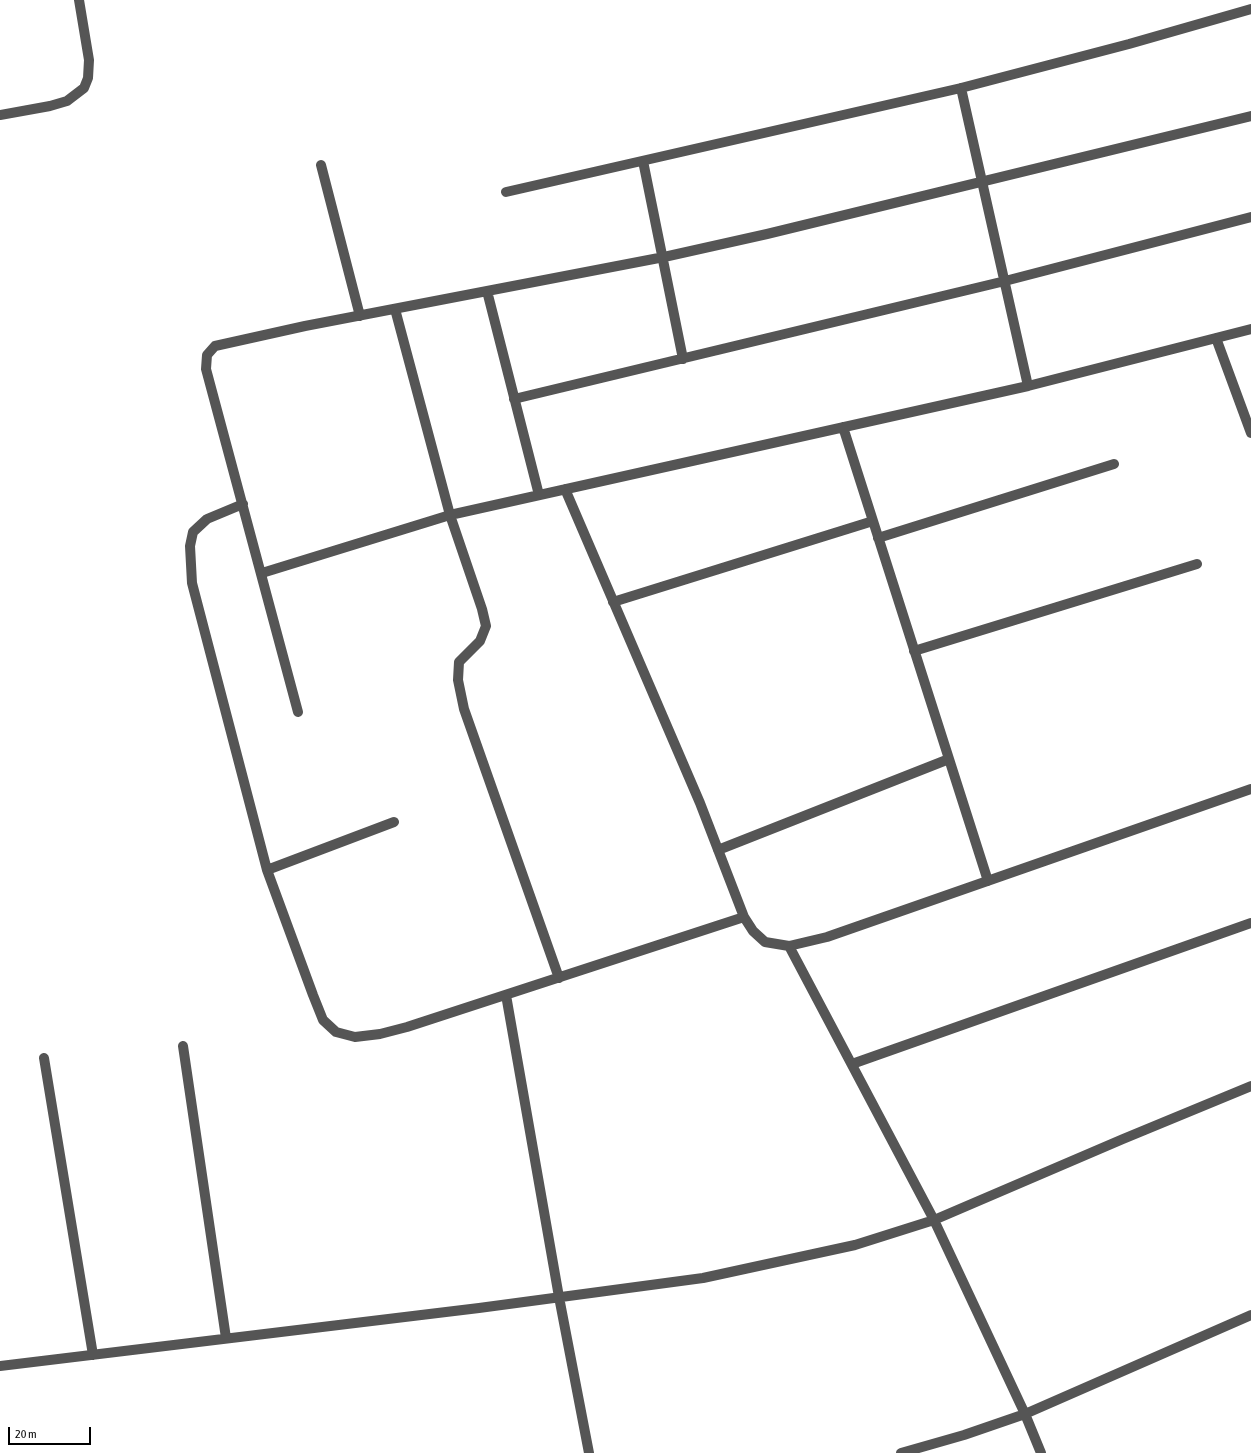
<!DOCTYPE html>
<style>
body{margin:0}
#map{position:relative;width:1251px;height:1453px;overflow:hidden;background:#fff;font-family:"Asap Condensed",sans-serif}
canvas{display:block}
.scale{position:absolute;left:8px;top:1427px;width:83px;height:18px;box-sizing:border-box;border:2px solid #000;border-top:0;padding-left:5px;font-size:12px;line-height:14px;white-space:nowrap;color:#000;-webkit-text-stroke:3px #fff;paint-order:stroke}
</style>
<div id="map">
<canvas width="1251" height="1453"></canvas>
<div class="scale">20 m</div>
</div>
<script>
const ctx = document.querySelector('canvas').getContext('2d');
ctx.lineJoin = 'round';
const toPath = rows => new Path2D(rows.map(r => 'M' + r).join(''));
function trace(path, color, width, dash) { ctx.strokeStyle = color; ctx.lineWidth = width; ctx.lineCap = dash ? 'butt' : 'round'; ctx.setLineDash(dash || []); ctx.stroke(path); }
trace(toPath([
 [961,88,1028,386],
 [0,115,50,106,67,101,84,88,88,78,89,60,79,0],
 [643,161,683,359],
 [321,165,360,316],
 [506,192,961,88,1129,44,1251,9],
 [487,291,539,495],
 [395,309,450,515,482,609,486,626,480,641,459,662,458,680,464,709,559,978],
 [1216,338,1251,433],
 [514,399,1005,281,1251,217],
 [843,427,988,881],
 [565,489,700,803,744,917,753,931,765,942,789,946,827,937,1251,789],
 [243,504,207,519,193,532,190,546,192,583,267,870,313,995,323,1020,336,1032,355,1037,380,1034,407,1027,744,917],
 [878,538,1114,464],
 [262,573,450,515,1028,386,1251,329],
 [613,602,873,521],
 [914,651,1197,564],
 [298,712,206,369,207,355,215,346,305,326,664,257,767,234,1251,116],
 [718,850,949,759],
 [267,870,394,822],
 [789,946,934,1220,1025,1414,1041,1453],
 [506,995,559,1297,589,1453],
 [183,1046,226,1338],
 [44,1058,93,1355],
 [852,1064,1251,923],
 [0,1366,479,1308,703,1278,855,1245,934,1220,1123,1139,1251,1086],
 [901,1453,964,1435,1025,1414,1251,1315]
]), '#555', 10);
</script>
